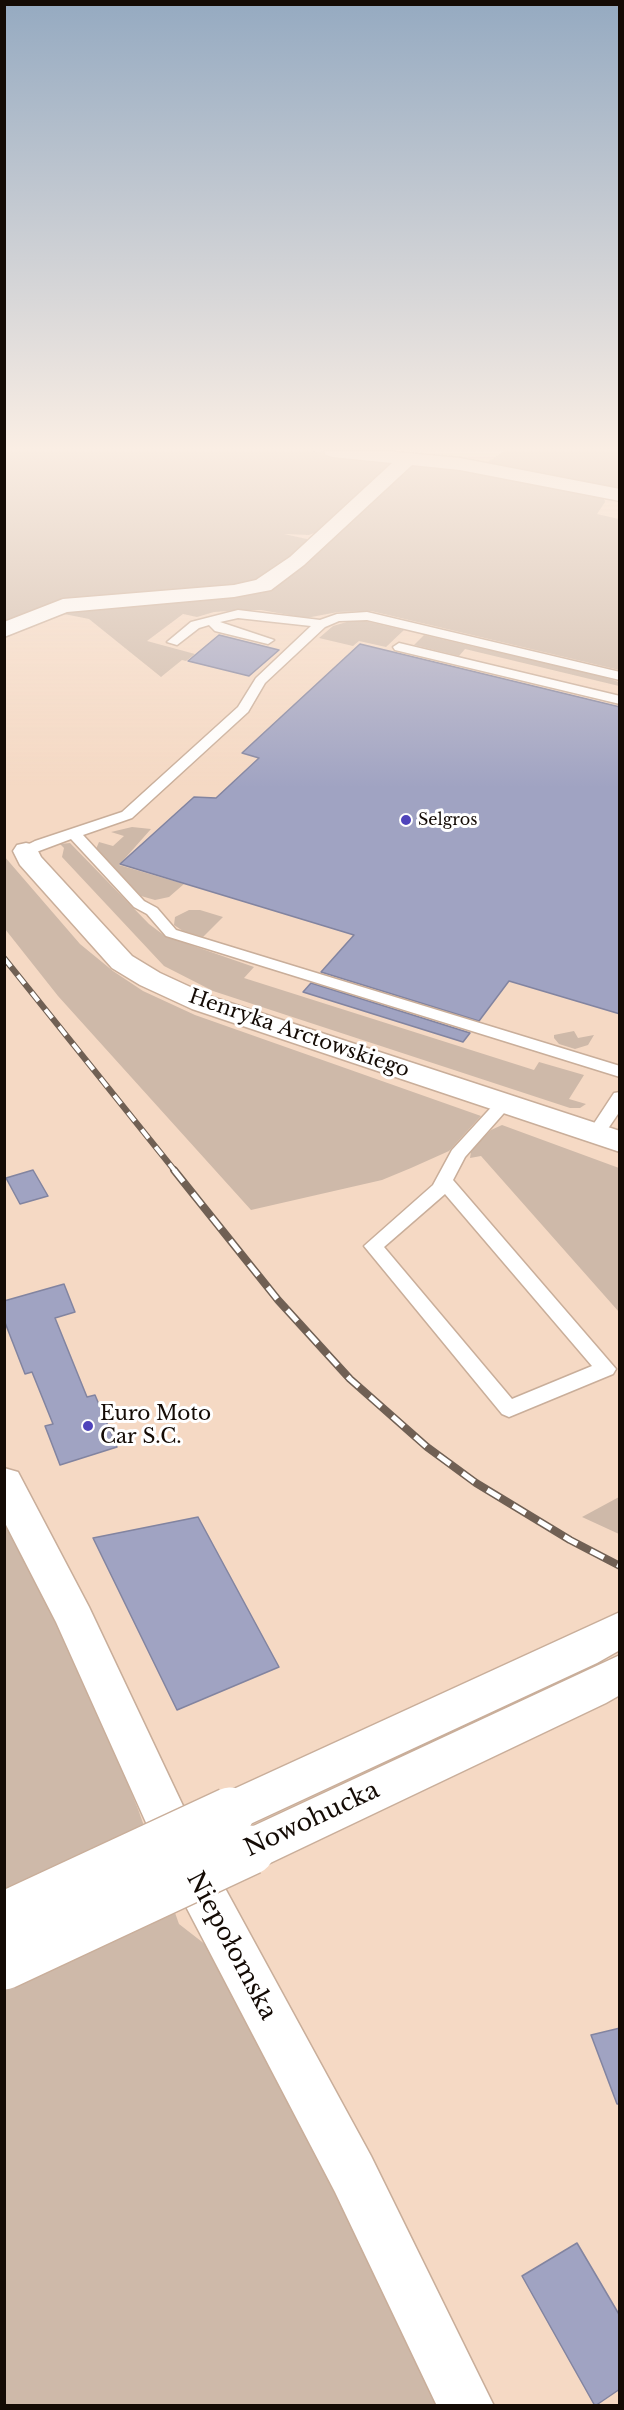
<!DOCTYPE html>
<meta charset="utf-8">
<style>
body{margin:0}
#map{position:relative;width:624px;height:2410px;overflow:hidden;background:#f5d9c4;font-family:"Libre Baskerville",serif}
canvas{display:block}
.frame{position:absolute;inset:0;border:6px solid #140b05;pointer-events:none}
</style>
<div id="map">
<canvas width="624" height="2410"></canvas>
<div class="frame"></div>
</div>
<script>
const ctx = document.querySelector('canvas').getContext('2d');
ctx.lineJoin = 'round';
function fillPath(path, color) { ctx.fillStyle = color; ctx.fill(path, 'evenodd'); }
const toPath = rows => new Path2D(rows.map(r => 'M' + r).join(''));
function trace(path, color, width, dash) { ctx.strokeStyle = color; ctx.lineWidth = width; ctx.lineCap = dash ? 'butt' : 'round'; ctx.setLineDash(dash || []); ctx.stroke(path); }
function drawText(font, color, halo, rows, align = 'center') {
  ctx.font = font + ' "Libre Baskerville",serif'; ctx.lineWidth = 6; ctx.setLineDash([]); ctx.textBaseline = 'middle'; ctx.strokeStyle = halo; ctx.fillStyle = color; for (const [text, x, y, turn = 0] of rows) {
    ctx.save(); ctx.translate(x, y); ctx.rotate((+turn || 0) * Math.PI / 180); ctx.textAlign = isNaN(turn) ? turn : align; if (halo) ctx.strokeText(text, 0, 0); ctx.fillText(text, 0, 0); ctx.restore();
  }
}
fillPath(toPath([
 [5,451,312,451,370,456,393,463,325,529,309,535,284,534,307,539,307,545,255,584,113,597,5,626],
 [504,451,619,451,619,491,483,465],
 [423,464,603,494,605,502,597,514,619,519,619,670,371,611,338,612,306,618,261,610,242,610,214,612,197,617,183,614,147,641,195,654,186,661,182,660,161,677,89,619,49,611,264,585,407,467],
 [350,621,365,621,404,630,386,647,359,641,353,646,319,638,333,626],
 [424,635,601,676,619,682,619,686,465,649,459,656,414,645],
 [132,827,151,829,119,865,184,884,169,897,155,900,141,896,96,849,99,842,113,846,124,836,111,832],
 [70,843,149,924,165,936,254,967,244,978,534,1070,539,1062,584,1075,569,1099,586,1104,580,1108,570,1108,213,991,164,966,62,857,64,848,60,844],
 [4,856,80,944,113,971,143,991,195,1015,481,1116,449,1151,411,1168,382,1180,251,1210,58,996,5,929],
 [189,910,200,910,223,917,203,937,183,931,174,925,175,917],
 [574,1031,578,1038,594,1035,588,1045,575,1049,559,1044,554,1038,554,1035],
 [502,1125,619,1168,619,1312,481,1156,470,1158,471,1152,479,1142,491,1130],
 [619,1497,619,1534,582,1517],
 [4,1505,114,1750,138,1809,179,1924,206,1945,255,2025,442,2405,5,2405]
]), '#ceb9a9');
const building = toPath([
 [219,635,279,650,249,676,188,661,219,635],
 [360,644,620,707,620,1014,509,981,479,1021,321,972,354,935,120,864,194,797,216,798,259,758,242,753,360,644],
 [311,983,470,1033,463,1042,303,992,311,983],
 [33,1170,48,1196,20,1204,6,1178,33,1170],
 [64,1284,75,1312,55,1318,87,1397,95,1395,117,1447,60,1465,45,1426,53,1424,32,1372,25,1374,4,1320,4,1301,64,1284],
 [198,1517,279,1667,177,1710,93,1538,198,1517],
 [620,2028,620,2104,617,2104,591,2035,620,2028],
 [577,2243,620,2316,620,2389,595,2406,522,2276,577,2243]
]);
fillPath(building, '#a0a3c2');
trace(building, '#8284a0', 1.5);
const lane = toPath([
 [238,610,320,620,337,614,367,612,620,672,620,680,367,620,339,621,325,627,265,683,248,712,132,818,83,835,144,901,157,908,176,930,620,1066,620,1077,166,936,147,914,134,907,71,839,31,854,21,854,19,851,21,848,35,841,122,812,238,707,256,678,311,626,238,618,220,622,274,640,268,644,215,631,209,625,199,628,177,645,167,642,191,622,238,610],
 [399,643,620,696,620,704,395,650,393,647,399,643],
 [620,1092,620,1111,601,1139,589,1139,586,1135,589,1131,614,1093,620,1092],
 [504,1099,512,1104,465,1157,453,1180,616,1369,613,1374,509,1417,502,1414,364,1246,433,1185,452,1150,498,1100,504,1099],
 [445,1194,592,1366,512,1399,384,1247,445,1194]
]);
const street = toPath([
 [324,451,385,451,460,458,620,489,620,501,460,470,412,465,304,565,271,590,234,597,67,612,4,637,4,622,63,599,234,585,256,580,290,557,392,463,333,457,326,455,324,451],
 [26,843,35,845,41,857,132,956,160,973,212,997,620,1131,620,1152,192,1009,140,985,112,968,20,865,13,851,17,845,26,843],
 [4,1468,18,1472,89,1607,202,1846,371,2156,494,2406,437,2406,335,2192,170,1876,56,1622,4,1521,4,1468]
]);
const secondary = toPath([
 [620,1612,620,1650,597,1663,246,1826,230,1832,214,1826,208,1812,214,1798,620,1612],
 [620,1655,620,1695,606,1703,266,1865,250,1871,234,1865,227,1850,234,1835,620,1655]
]);
trace(lane, '#c9ae9a', 3);
trace(street, '#c9ae9a', 3);
trace(secondary, '#c9ae9a', 3);
fillPath(lane, '#fff');
fillPath(street, '#fff');
fillPath(secondary, '#fff');
const railFar1 = toPath([
 [4,958,175,1171]
]);
const rail = toPath([
 [174,1170,278,1300,350,1379,427,1447,476,1483,570,1540,620,1566]
]);
trace(railFar1, '#706054', 6);
trace(rail, '#706054', 8);
trace(railFar1, '#fff', 4, [11]);
trace(rail, '#fff', 5, [15]);
const secondaryBridge = toPath([
 [4,1917,230,1812],
 [4,1965,250,1850]
]);
trace(secondaryBridge, '#c9ae9a', 52, []);
trace(secondaryBridge, '#fff', 49);
const sky = ctx.createLinearGradient(0, 0, 0, 788);
sky.addColorStop(0, '#95aac1');
sky.addColorStop(0.57, '#faeee4');
sky.addColorStop(1, '#faeee400');
ctx.fillStyle = sky;
ctx.fillRect(0, 0, 624, 788);
for (const [x, y, r, color] of [
 [406,820,6,"#4f44bb"],
 [88,1426,6,"#4f44bb"]
]) { const dot = new Path2D(); dot.arc(x, y, r, 0, 2 * Math.PI); ctx.fillStyle = color; ctx.fill(dot); trace(dot, '#fff', 2); }
drawText('16px', '#140b05', '#fff', [
 ["Selgros",418,820]
], 'left');
drawText('20px', '#140b05', '#fff', [
 ["Henryka Arctowskiego",299,1034,19]
]);
drawText('20px', '#140b05', '#fff', [
 ["Euro Moto",100,1414],
 ["Car S.C.",100,1437]
], 'left');
drawText('24px', '#140b05', '#fff', [
 ["Nowohucka",312,1820,-25],
 ["Niepołomska",231,1946,62]
]);
</script>
